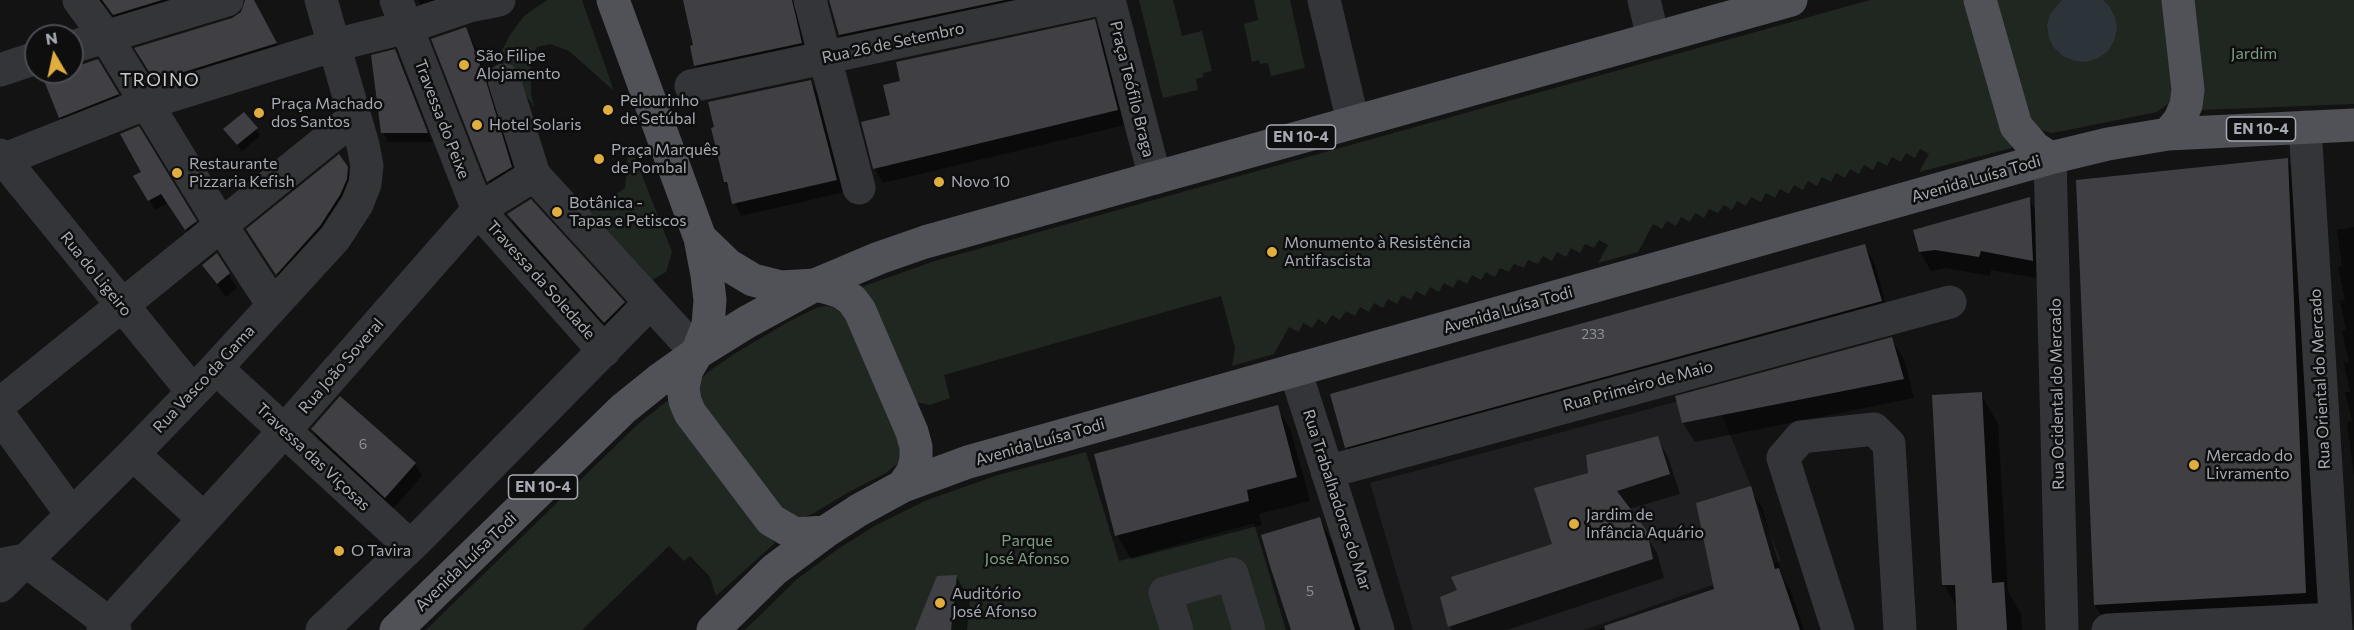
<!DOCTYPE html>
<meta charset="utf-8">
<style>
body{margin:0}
#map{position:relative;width:2354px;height:630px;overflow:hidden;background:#131314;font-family:Commissioner,sans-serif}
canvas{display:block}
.north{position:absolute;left:24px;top:24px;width:60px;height:60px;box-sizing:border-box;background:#0e0e0f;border:2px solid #4b4c51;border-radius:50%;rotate:351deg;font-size:16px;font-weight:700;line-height:24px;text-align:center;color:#a6aab3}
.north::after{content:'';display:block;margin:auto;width:21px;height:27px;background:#e0ae3f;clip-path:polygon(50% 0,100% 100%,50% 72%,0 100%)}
</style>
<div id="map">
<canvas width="2354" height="630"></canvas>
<div class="north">N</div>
</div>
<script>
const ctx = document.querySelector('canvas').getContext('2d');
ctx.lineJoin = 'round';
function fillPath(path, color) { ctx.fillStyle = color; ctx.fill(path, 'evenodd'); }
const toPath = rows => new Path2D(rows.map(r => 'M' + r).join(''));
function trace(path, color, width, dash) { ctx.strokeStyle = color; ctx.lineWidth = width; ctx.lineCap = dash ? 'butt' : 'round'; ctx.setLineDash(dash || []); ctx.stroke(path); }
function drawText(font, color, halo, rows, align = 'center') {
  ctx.font = font + ' Commissioner,sans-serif'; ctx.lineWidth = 5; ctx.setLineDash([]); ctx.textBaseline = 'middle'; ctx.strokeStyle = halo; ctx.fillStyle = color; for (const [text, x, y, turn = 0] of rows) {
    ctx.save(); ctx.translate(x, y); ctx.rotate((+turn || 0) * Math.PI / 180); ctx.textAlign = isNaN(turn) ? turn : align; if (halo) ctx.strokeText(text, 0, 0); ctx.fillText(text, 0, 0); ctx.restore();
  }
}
fillPath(toPath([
 [1713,392,1781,561,1584,630,1413,630,1370,483]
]), '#1f1f21');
fillPath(toPath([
 [547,0,582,0,614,91,569,51,550,44,537,47,531,57,531,94,534,107,499,56,510,35,524,16],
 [1139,0,1173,0,1182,36,1202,31,1212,71,1203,73,1203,77,1196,79,1198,90,1163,98],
 [1254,0,1290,0,1305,68,1271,76,1268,63,1260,64,1259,60,1252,62,1244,24,1258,20],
 [1870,0,1966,0,2012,148,1919,172,1929,154,1920,149,1915,158,1906,153,1901,162,1892,157,1887,166,1878,161,1873,170,1864,165,1859,174,1850,169,1845,178,1836,173,1831,182,1822,177,1817,186,1808,181,1803,190,1794,185,1789,194,1780,189,1775,198,1766,193,1761,202,1751,197,1746,206,1737,201,1732,210,1724,205,1718,213,1709,209,1704,218,1695,213,1690,222,1681,217,1676,226,1667,221,1662,229,1653,224,1638,252,1598,263,1608,245,1599,240,1594,248,1585,244,1580,253,1571,248,1566,257,1557,252,1552,261,1543,256,1538,264,1528,260,1524,268,1514,264,1509,272,1500,268,1495,277,1486,272,1481,280,1472,275,1467,284,1458,279,1453,288,1444,283,1439,292,1430,287,1425,296,1416,291,1411,300,1402,295,1397,304,1388,299,1383,308,1374,303,1369,312,1360,307,1355,316,1346,311,1340,320,1332,315,1326,324,1318,319,1312,328,1303,323,1299,332,1289,327,1274,354,1232,366,1235,348,1221,296,944,375,950,398,930,405,916,402,861,287,935,261],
 [1996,0,2163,0,2172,85,2171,98,2168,104,2157,112,2058,132,2051,133,2038,129,2029,119],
 [2192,0,2354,0,2354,104,2200,110],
 [629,142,672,252,666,272,652,280,569,204,579,195,584,199,606,201,625,188],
 [825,306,834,307,847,318,901,445,900,458,897,464,886,473,849,492,814,513,802,518,788,515,702,404,698,387,702,378,708,372,734,354,788,322,816,308],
 [667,401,670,401,775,543,716,596,710,577,690,556,684,561,669,546,582,630,426,630,637,425],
 [1086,452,1119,561,1254,523,1286,630,745,630,797,579,838,549,876,525,927,500,998,475]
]), '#1f2720');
fillPath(toPath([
 [2062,0,2103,0,2110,7,2115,17,2117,29,2114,41,2108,51,2098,58,2086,62,2074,61,2063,56,2054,48,2049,38,2047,25,2050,14]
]), '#2c3339');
fillPath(toPath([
 [98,0,227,0,124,31,105,6],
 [418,0,463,0,425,13],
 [684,0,805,0,809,57,704,79,696,66,695,47],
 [831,0,1076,0,848,49,840,35],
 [260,15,284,57,164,94,137,49],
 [1094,21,1102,36,1125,125,883,183,875,169,892,117],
 [465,29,481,55,497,101,526,194,504,208,489,181,433,40],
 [394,51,400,60,432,142,388,142,383,132],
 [97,61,129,114,71,136,60,117,65,72,72,72,72,70],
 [811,81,818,94,844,192,741,216,725,181,716,129],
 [138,128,201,232,192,239,168,203,155,210,135,176,143,172],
 [256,129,260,136,242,151,229,136],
 [2287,160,2301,184,2319,617,2109,629,2095,605],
 [347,168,353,179,352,191,283,284,254,240],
 [2029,199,2040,218,2043,279,1991,270,1990,276,1946,268,1931,271,1920,252],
 [509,215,624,303,631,316,613,335,516,228],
 [2354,227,2354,477,2347,423,2352,421,2345,392,2350,392,2344,363,2349,362,2342,331,2346,330,2340,301,2345,300,2338,267,2342,266,2337,230],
 [1864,245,1874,262,1890,318,1356,463,1347,447],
 [216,255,237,288,226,297,204,265],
 [1892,340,1904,359,1914,398,1695,442,1683,423,1677,397],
 [1981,394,1998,424,2008,591,2021,614,2022,630,1959,630,1958,609,1944,585],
 [1277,407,1291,431,1310,501,1259,514,1262,525,1131,559,1117,535],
 [312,429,415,464,422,476,393,509,319,442],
 [1657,438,1668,457,1680,494,1629,509,1657,553,1664,578,1507,630,1452,630,1449,626,1554,545,1590,474],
 [1750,488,1762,508,1783,577,1790,590,1804,630,1597,630,1715,590],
 [1319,519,1333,543,1360,630,1292,630],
 [956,576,970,600,967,630,917,630]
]), '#0007');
fillPath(toPath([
 [102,0,162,0,113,15],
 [245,0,254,0,277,43,155,81,134,48,232,18,241,12],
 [683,0,792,0,802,43,694,66,690,46,693,45],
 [829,0,1005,0,839,35],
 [1095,19,1118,110,873,169,861,122,890,115,883,85,900,81,896,62],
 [466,27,486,81,512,167,487,182,431,39],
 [395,49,428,133,381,133,371,55],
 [98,59,119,94,59,118,43,78,61,72,72,72,72,68],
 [811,80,837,180,732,204,727,182,724,182,711,128,714,127,708,102],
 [244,112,258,128,237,145,223,129],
 [139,126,197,221,185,230,161,194,148,201,133,176,141,172,120,134],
 [339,154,348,167,347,179,340,195,320,226,276,275,246,229],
 [2288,158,2306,593,2094,605,2076,180],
 [2030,197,2033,261,1981,251,1979,257,1935,250,1919,252,1913,230],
 [531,199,625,302,604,323,507,214],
 [1865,244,1882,301,1345,448,1330,394],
 [217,253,230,273,217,284,202,265],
 [1892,337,1904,379,1682,423,1675,396],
 [1982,392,1992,583,2004,582,2007,630,1957,630,1955,585,1942,585,1932,395],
 [340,396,416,463,385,498,311,429],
 [1278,405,1297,477,1247,490,1249,501,1115,536,1094,454],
 [1658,436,1670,474,1617,491,1647,531,1653,559,1448,627,1440,597,1457,590,1451,577,1552,544,1534,488,1588,473,1586,455],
 [1751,486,1775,569,1779,568,1800,630,1605,630,1604,626,1714,589,1696,503],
 [1320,517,1330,550,1355,630,1291,630,1270,566,1261,535],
 [957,575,951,630,915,630,937,576]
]), '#404044');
trace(toPath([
 [79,0,106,37,221,225,273,305],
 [396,0,478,210,604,351],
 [810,0,859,188],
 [1109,0,1155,178],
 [1324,0,1353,122],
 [1644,0,1653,38],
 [72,47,227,0],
 [0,70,36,58],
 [504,80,534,175,697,353],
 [691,86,1095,0],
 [2305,127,2336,630],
 [0,155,193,392],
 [2050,158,2062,630],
 [0,161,147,103,335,45,407,27,469,6,499,0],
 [216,368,410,546],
 [1295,370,1378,630],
 [0,404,355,117],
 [0,416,72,515],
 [133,454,204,519],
 [1327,472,1950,302],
 [4,564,25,560,110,624,115,630],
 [0,586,133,454,216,368,335,238,357,204,365,184,367,166,363,145,321,0],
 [103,630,285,430,478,210,534,175],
 [322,630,418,539,650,303],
 [1177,630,1165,593,1232,574,1249,630],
 [1838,630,1783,458,1801,437,1874,429,1889,444,1900,630],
 [2108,630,2335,619]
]), '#343539', 33);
trace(toPath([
 [613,0,700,238,707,275,710,300,708,325,697,353,687,370,683,387,685,401,690,413,771,520,795,534,825,532],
 [1980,0,2016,126,2035,148,2050,158],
 [2168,134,2179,121,2186,105,2188,90,2178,0],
 [700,238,728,265,753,280,781,287,815,285,828,288,841,292,852,300,860,311,912,432,916,447,916,460,912,473,903,486],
 [396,630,623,409,659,380,697,353,747,322,815,285,879,258,925,242,1791,0],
 [713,630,774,570,825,532,859,510,903,486,968,462,2050,158,2108,144,2168,134,2354,125]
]), '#505258', 33);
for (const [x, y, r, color] of [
 [464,65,6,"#e0ae3f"],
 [608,110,6,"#e0ae3f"],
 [259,113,6,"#e0ae3f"],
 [477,125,6,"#e0ae3f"],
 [599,159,6,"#e0ae3f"],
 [177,173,6,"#e0ae3f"],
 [939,182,6,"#e0ae3f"],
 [557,212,6,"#e0ae3f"],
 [1272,252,6,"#e0ae3f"],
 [2194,465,6,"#e0ae3f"],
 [1574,524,6,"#e0ae3f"],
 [339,551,6,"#e0ae3f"],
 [940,603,6,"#e0ae3f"]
]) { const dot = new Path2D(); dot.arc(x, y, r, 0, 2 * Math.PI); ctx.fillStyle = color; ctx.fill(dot); trace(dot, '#0e0e0f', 2); }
drawText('14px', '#8c9097', null, [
 ["233",1593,334],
 ["6",363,444],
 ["5",1310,591]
]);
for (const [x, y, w] of [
 [2261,129,69],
 [1301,137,69],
 [543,487,69]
]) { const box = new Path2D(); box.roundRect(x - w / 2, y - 12, w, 24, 4.5); ctx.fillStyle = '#0e0e0f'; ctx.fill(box); trace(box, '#a6aab3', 1.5); }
drawText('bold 15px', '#a6aab3', null, [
 ["EN 10-4",2261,129],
 ["EN 10-4",1301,137],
 ["EN 10-4",543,487]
]);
drawText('16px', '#a6aab3', '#0e0e0f', [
 ["Rua 26 de Setembro",893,43,-12],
 ["Praça Teófilo Braga",1132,89,76],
 ["Travessa do Peixe",442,119,69],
 ["Avenida Luísa Todi",1976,179,-16],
 ["Rua do Ligeiro",96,274,51],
 ["Travessa da Soledade",541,280,48],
 ["Avenida Luísa Todi",1508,310,-16],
 ["Rua João Soveral",341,366,-49],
 ["Rua Vasco da Gama",204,379,-47],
 ["Rua Oriental do Mercado",2320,379,-93],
 ["Rua Primeiro de Maio",1638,386,-15],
 ["Rua Ocidental do Mercado",2057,394,-91],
 ["Avenida Luísa Todi",1040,442,-16],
 ["Travessa das Viçosas",313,457,43],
 ["Rua Trabalhadores do Mar",1337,500,72],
 ["Avenida Luísa Todi",466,562,-44]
]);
drawText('16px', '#7e9d81', '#0e0e0f', [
 ["Jardim",2254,54],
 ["Parque",1027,541],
 ["José Afonso",1027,559]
]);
drawText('16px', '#a6aab3', '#0e0e0f', [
 ["São Filipe",476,56],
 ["Alojamento",476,74],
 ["Pelourinho",620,101],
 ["de Setúbal",620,119],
 ["Praça Machado",271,104],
 ["dos Santos",271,122],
 ["Hotel Solaris",489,125],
 ["Praça Marquês",611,150],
 ["de Pombal",611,168],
 ["Restaurante",189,164],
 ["Pizzaria Kefish",189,182],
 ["Novo 10",951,182],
 ["Botânica -",569,203],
 ["Tapas e Petiscos",569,221],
 ["Monumento à Resistência",1284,243],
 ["Antifascista",1284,261],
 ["Mercado do",2206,456],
 ["Livramento",2206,474],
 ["Jardim de",1586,515],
 ["Infância Aquário",1586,533],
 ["O Tavira",351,551],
 ["Auditório",952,594],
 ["José Afonso",952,612]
], 'left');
ctx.letterSpacing = '1.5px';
drawText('18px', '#c6c9d0', '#0e0e0f', [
 ["TROINO",160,80]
]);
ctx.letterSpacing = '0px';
</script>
